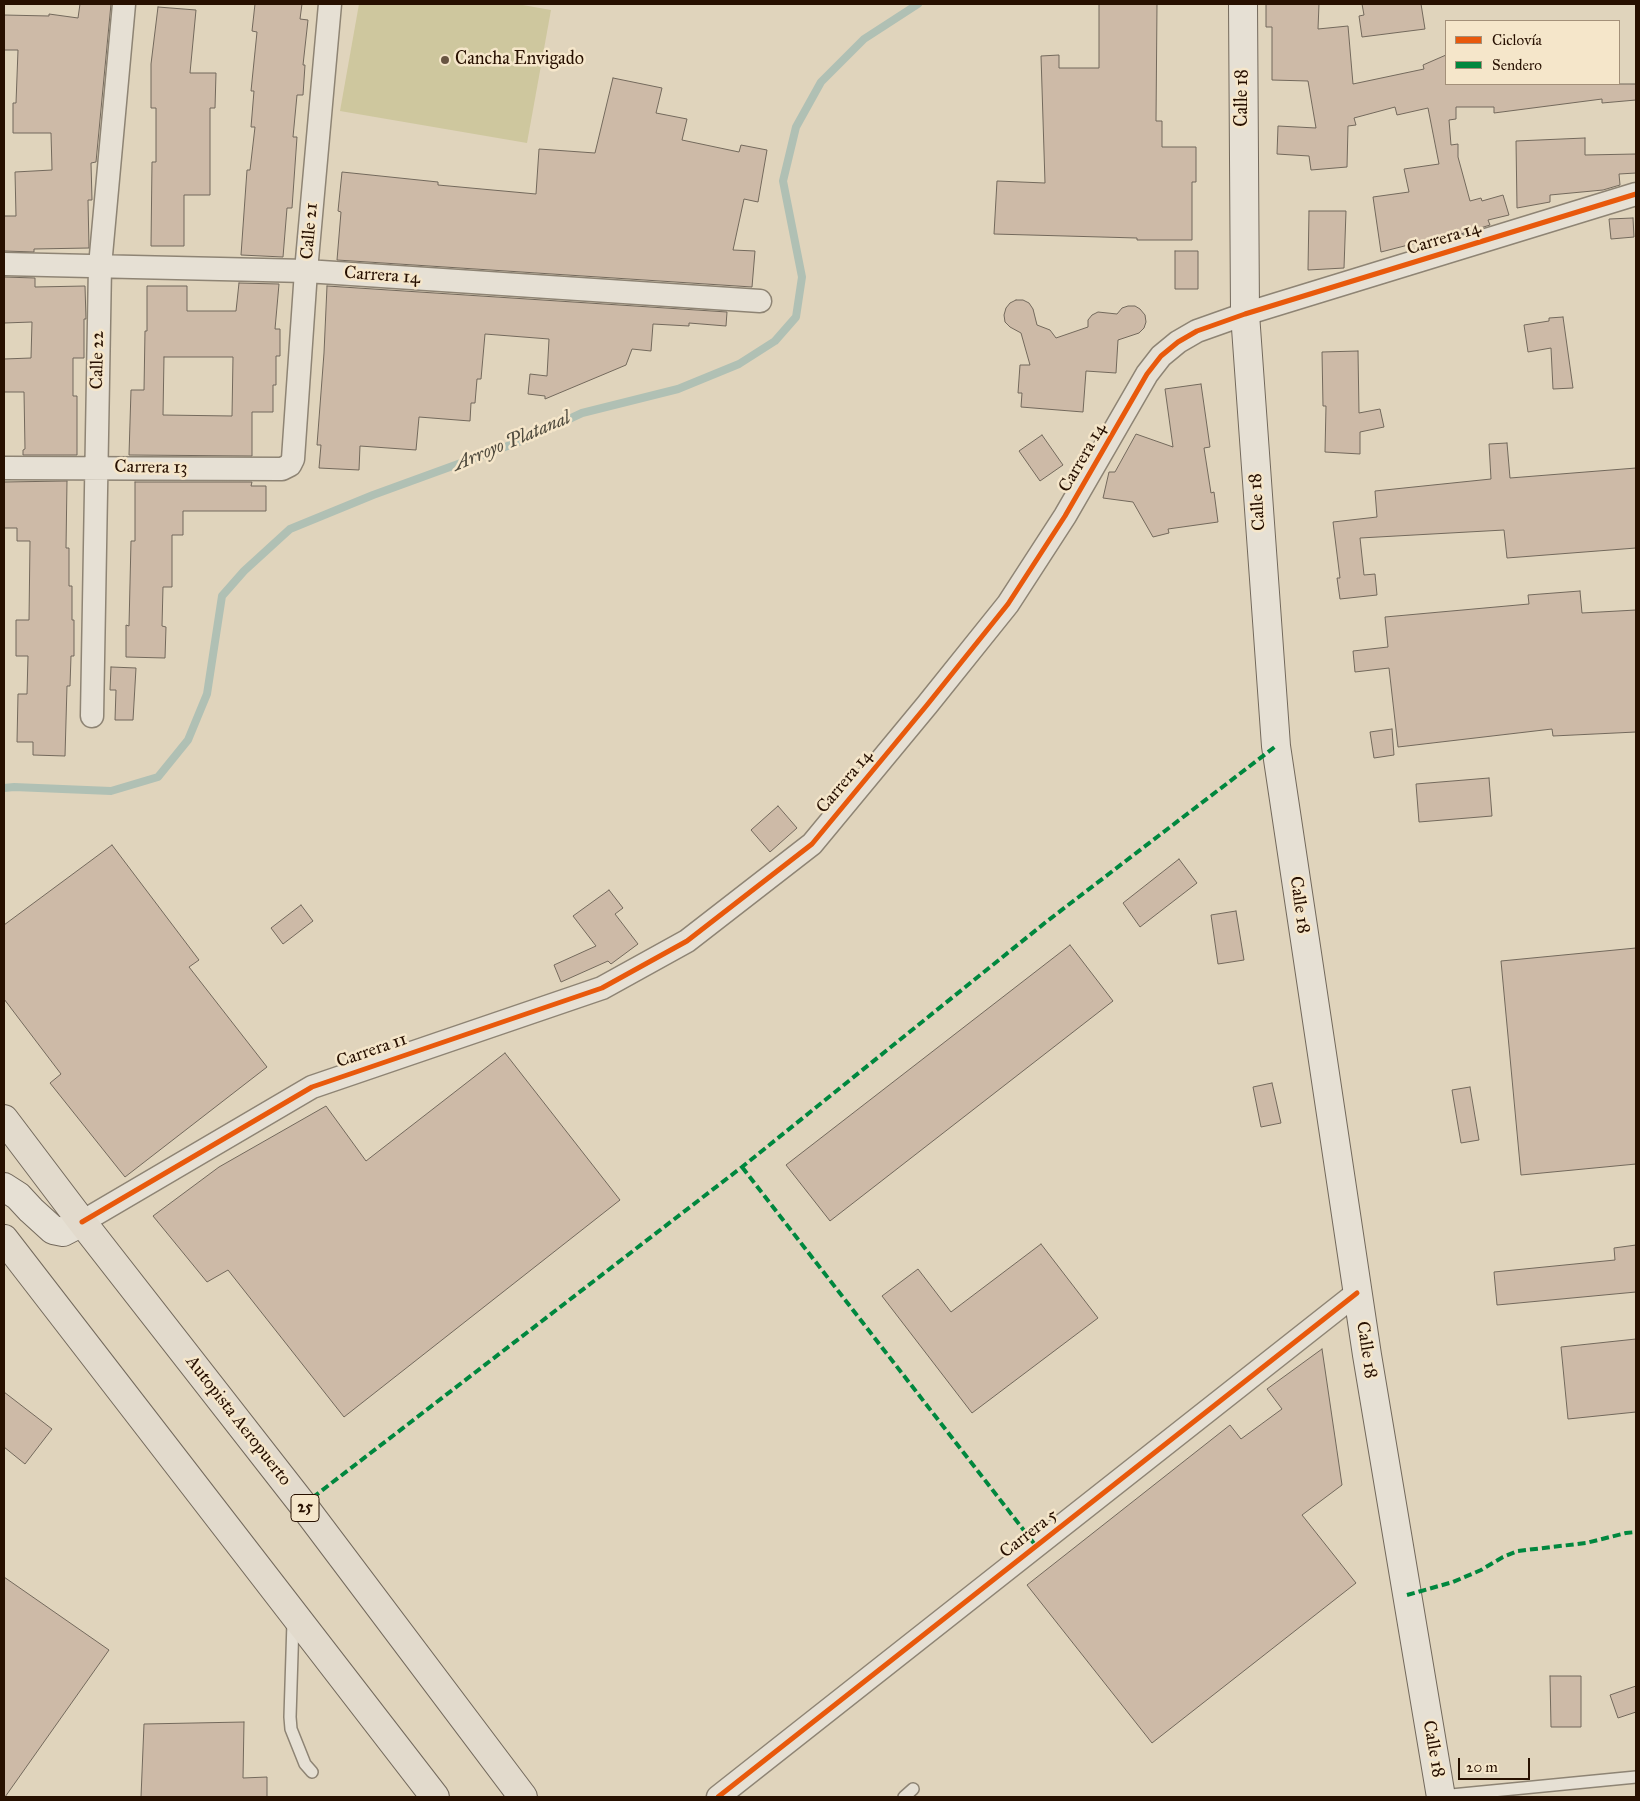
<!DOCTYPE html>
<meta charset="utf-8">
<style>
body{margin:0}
#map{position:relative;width:1640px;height:1801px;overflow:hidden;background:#e0d4bc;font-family:"IM FELL Great Primer",serif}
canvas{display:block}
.frame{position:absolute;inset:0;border:5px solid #271000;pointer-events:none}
.legend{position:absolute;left:1445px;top:20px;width:175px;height:65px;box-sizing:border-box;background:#f5e6ca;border:1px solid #a39079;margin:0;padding:6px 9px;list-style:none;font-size:15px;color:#271000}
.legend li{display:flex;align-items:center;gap:10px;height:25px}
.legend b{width:25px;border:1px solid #a39079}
.scale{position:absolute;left:1458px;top:1758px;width:72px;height:22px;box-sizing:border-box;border:2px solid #271000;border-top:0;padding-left:6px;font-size:15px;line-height:18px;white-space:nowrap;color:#271000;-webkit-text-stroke:4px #f5e6ca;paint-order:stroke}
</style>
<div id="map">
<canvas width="1640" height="1801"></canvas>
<div class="frame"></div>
<ul class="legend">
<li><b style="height:6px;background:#e8590c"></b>Ciclovía</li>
<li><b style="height:6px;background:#00873e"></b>Sendero</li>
</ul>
<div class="scale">20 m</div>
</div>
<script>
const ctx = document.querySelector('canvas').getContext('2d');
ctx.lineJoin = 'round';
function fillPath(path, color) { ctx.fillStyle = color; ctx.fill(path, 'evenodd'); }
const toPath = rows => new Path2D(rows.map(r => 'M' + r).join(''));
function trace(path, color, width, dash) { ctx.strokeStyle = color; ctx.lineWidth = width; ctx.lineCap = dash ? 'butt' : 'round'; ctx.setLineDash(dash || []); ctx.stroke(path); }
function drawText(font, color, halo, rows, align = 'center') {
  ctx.font = font + ' "IM FELL Great Primer",serif'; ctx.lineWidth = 5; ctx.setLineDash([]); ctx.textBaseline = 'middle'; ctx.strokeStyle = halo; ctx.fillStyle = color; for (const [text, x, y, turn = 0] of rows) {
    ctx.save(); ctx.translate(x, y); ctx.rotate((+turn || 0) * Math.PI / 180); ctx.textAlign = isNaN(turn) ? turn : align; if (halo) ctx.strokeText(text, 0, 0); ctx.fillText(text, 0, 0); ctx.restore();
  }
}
fillPath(toPath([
 [359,4,517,4,551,10,527,143,340,111]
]), '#cec79e');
trace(toPath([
 [4,788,14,787,111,791,158,777,188,740,207,694,222,596,244,571,290,529,373,495,524,440,582,413,678,389,739,364,775,341,796,317,802,277,783,181,796,127,821,82,864,39,918,4]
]), '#b0c0b4', 8);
const building = toPath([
 [80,4,111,4,96,162,91,163,92,200,88,200,89,248,34,249,34,252,4,251,4,216,16,216,15,172,52,170,51,133,13,133,13,103,16,103,18,50,4,50,4,15,49,16,49,14,78,18,80,4],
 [255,4,302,4,300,19,308,20,303,65,305,65,303,95,297,95,293,137,297,137,292,208,287,208,283,257,241,255,247,170,250,170,255,127,251,127,254,91,251,91,257,32,252,31,255,4],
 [1099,4,1157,4,1156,121,1162,121,1162,147,1196,147,1196,182,1192,182,1192,240,1137,240,1137,238,994,234,997,181,1045,183,1041,56,1059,55,1059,68,1099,68,1099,4],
 [1266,4,1319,4,1318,29,1348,26,1353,84,1424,69,1423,65,1446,55,1446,84,1636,84,1636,100,1602,103,1602,99,1494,113,1494,107,1456,107,1456,119,1449,120,1451,145,1458,144,1458,157,1470,201,1481,198,1482,201,1503,195,1509,215,1488,220,1490,225,1448,238,1447,235,1381,252,1373,197,1409,192,1404,169,1439,164,1428,108,1397,115,1395,107,1354,118,1356,125,1348,126,1347,167,1311,170,1309,156,1277,154,1278,126,1316,128,1308,81,1272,80,1272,27,1266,27,1266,4],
 [1362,4,1421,4,1425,29,1362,37,1359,16,1364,15,1362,4],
 [158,7,196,10,190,73,216,73,215,108,210,108,210,195,184,195,184,246,151,246,152,162,156,162,156,108,151,108,151,64,158,7],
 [613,78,662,88,656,113,687,119,682,140,739,152,741,145,767,150,758,202,744,199,733,250,755,251,752,287,337,260,341,212,338,211,342,172,438,182,438,185,536,194,539,149,595,153,613,78],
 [1585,138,1585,155,1636,154,1636,173,1619,174,1620,185,1603,190,1550,195,1550,202,1517,208,1516,141,1585,138],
 [1309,211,1346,211,1344,268,1308,270,1309,211],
 [1633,218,1634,237,1611,239,1609,219,1633,218],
 [1175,251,1198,251,1198,289,1175,289,1175,251],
 [4,277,35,278,35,287,85,286,86,319,84,319,84,358,73,358,73,396,77,396,77,455,23,455,23,450,25,449,24,392,4,392,4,359,31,358,32,322,4,323,4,277],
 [239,283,279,284,275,329,280,329,280,356,276,356,276,385,273,385,273,412,252,412,252,456,129,455,131,390,144,390,145,331,147,331,147,286,187,286,187,311,236,311,239,283],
 [164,357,233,357,232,416,163,415,164,357],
 [327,286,727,312,726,326,689,323,689,326,653,324,651,351,632,349,626,365,545,399,545,396,528,394,530,374,547,376,549,339,485,334,481,379,477,379,475,403,471,403,470,421,419,417,416,450,360,446,359,470,319,468,321,445,317,445,324,353,327,286],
 [1016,300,1023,300,1029,303,1033,309,1037,325,1050,330,1056,338,1088,327,1088,320,1092,315,1098,312,1117,314,1122,308,1128,306,1135,306,1140,309,1145,315,1146,322,1144,328,1139,333,1118,340,1116,373,1086,371,1083,412,1021,407,1022,393,1018,393,1020,365,1030,365,1021,333,1010,327,1005,322,1004,315,1006,308,1010,303,1016,300],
 [1563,317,1573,388,1553,389,1551,348,1528,352,1524,325,1549,321,1549,318,1563,317],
 [1358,351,1359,413,1380,409,1384,427,1360,432,1360,454,1325,452,1326,406,1323,406,1322,352,1358,351],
 [1201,384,1210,447,1204,448,1211,493,1214,492,1218,522,1168,529,1169,533,1153,537,1133,502,1103,498,1109,472,1115,472,1136,434,1173,447,1165,389,1201,384],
 [1042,435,1063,465,1040,481,1019,451,1042,435],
 [1507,443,1510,478,1636,468,1636,548,1507,558,1504,530,1360,538,1364,575,1375,574,1377,595,1340,599,1337,578,1340,578,1333,522,1377,517,1375,491,1491,479,1489,444,1507,443],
 [67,481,66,548,69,548,69,586,72,586,72,620,74,620,74,656,71,656,70,686,67,686,65,756,33,755,33,742,17,742,18,694,27,694,28,656,16,656,16,620,29,620,30,541,17,541,17,528,4,528,4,482,67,481],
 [135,482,252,482,251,486,266,486,266,511,183,511,183,535,172,535,172,587,163,587,162,626,166,627,165,658,126,657,126,625,129,626,131,541,135,541,135,482],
 [1580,591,1582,613,1636,610,1636,732,1553,736,1552,729,1398,747,1389,668,1355,672,1353,651,1388,647,1385,617,1529,604,1528,595,1580,591],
 [111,667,136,668,133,720,115,720,116,690,110,690,111,667],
 [1392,729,1394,755,1374,758,1370,732,1392,729],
 [1489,778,1492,816,1419,822,1416,784,1489,778],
 [778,806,797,828,770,852,751,830,778,806],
 [112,845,199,960,189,967,267,1067,125,1177,50,1083,61,1074,4,999,4,925,112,845],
 [1179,859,1197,883,1140,927,1123,903,1179,859],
 [609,890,623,908,615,914,638,944,611,964,608,961,561,982,554,965,596,946,573,916,609,890],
 [301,905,313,921,283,944,271,928,301,905],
 [1236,911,1244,960,1218,964,1211,915,1236,911],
 [1070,945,1113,1001,830,1221,786,1165,1070,945],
 [1636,948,1636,1164,1521,1175,1501,961,1636,948],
 [505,1053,620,1200,344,1417,228,1270,207,1282,153,1216,219,1167,326,1106,366,1161,505,1053],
 [1272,1083,1281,1123,1261,1127,1253,1087,1272,1083],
 [1470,1087,1479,1140,1461,1143,1452,1090,1470,1087],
 [1041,1244,1098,1318,972,1413,882,1296,918,1269,951,1312,1041,1244],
 [1636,1245,1636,1292,1497,1305,1494,1272,1615,1260,1614,1248,1636,1245],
 [1636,1339,1636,1412,1568,1419,1561,1347,1636,1339],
 [1322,1349,1342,1485,1302,1515,1356,1583,1152,1743,1027,1585,1230,1425,1241,1439,1282,1409,1267,1389,1322,1349],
 [4,1392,52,1429,25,1464,4,1447,4,1392],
 [4,1577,109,1650,5,1797,4,1797,4,1577],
 [1550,1676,1581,1676,1581,1727,1551,1727,1550,1676],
 [1636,1686,1636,1712,1618,1718,1610,1695,1636,1686],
 [244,1722,243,1778,267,1777,267,1797,141,1797,144,1724,244,1722]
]);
fillPath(building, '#cdbaa7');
trace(building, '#73695c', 1);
const service = toPath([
 [293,1622,290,1717,291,1729,305,1764,312,1772],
 [1441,1796,1636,1777],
 [904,1797,913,1789]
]);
const minor = toPath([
 [4,264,306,271,760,301],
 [4,468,282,469,290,465,293,459,306,271,330,4],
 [92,716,100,266,124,4],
 [82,1222,312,1087,602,988,687,941,812,844,927,705,1008,604,1065,516,1147,374,1161,356,1178,342,1197,331,1245,314,1636,194],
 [718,1797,1357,1293]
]);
const secondary = toPath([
 [1243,4,1245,314,1276,746,1367,1355,1441,1797],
 [4,1187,18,1196,31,1210,53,1230,63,1232,82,1222]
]);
const trunk = toPath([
 [4,1119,82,1222,303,1505,523,1797],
 [4,1239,435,1797]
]);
trace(service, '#8e8474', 14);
trace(minor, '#8e8474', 25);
trace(secondary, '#73695c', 30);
trace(trunk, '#73695c', 30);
trace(service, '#e6e0d4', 11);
trace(minor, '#e6e0d4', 22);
trace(secondary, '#e6e0d4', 28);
trace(trunk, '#e2dacc', 28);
trace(toPath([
 [742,1167,1036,1546],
 [303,1505,742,1167,1046,922,1276,746],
 [1407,1595,1453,1582,1481,1570,1503,1557,1518,1551,1586,1543,1626,1533,1636,1532]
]), '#00873e', 4, [8, 4]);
trace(toPath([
 [82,1222,312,1087,602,988,687,941,812,844,927,705,1008,604,1065,516,1147,374,1161,356,1178,342,1197,331,1245,314,1636,194],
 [718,1797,1357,1293]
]), '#e8590c', 5);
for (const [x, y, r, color] of [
 [445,60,5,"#685542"]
]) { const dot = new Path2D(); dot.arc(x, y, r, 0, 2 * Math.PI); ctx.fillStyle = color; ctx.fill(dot); trace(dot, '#f5e6ca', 2); }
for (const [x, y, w] of [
 [305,1508,28]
]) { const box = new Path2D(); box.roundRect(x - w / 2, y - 13.5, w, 27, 4); ctx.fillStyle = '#f5e6ca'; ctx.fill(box); trace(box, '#271000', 1); }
drawText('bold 16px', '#271000', null, [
 ["25",305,1508]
]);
drawText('18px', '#271000', '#f5e6ca', [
 ["Cancha Envigado",455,60]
], 'left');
drawText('18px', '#271000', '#f5e6ca', [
 ["Calle 18",1243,98,-90],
 ["Calle 21",310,231,-85],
 ["Carrera 14",1444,239,-17],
 ["Carrera 14",382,276,4],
 ["Calle 22",98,360,-89],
 ["Carrera 14",1083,458,-60],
 ["Carrera 13",151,468,1],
 ["Calle 18",1258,502,-94],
 ["Carrera 14",845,782,-50],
 ["Calle 18",1299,905,82],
 ["Carrera 11",372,1051,-19],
 ["Calle 18",1366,1350,81],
 ["Autopista Aeropuerto",238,1421,52],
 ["Carrera 5",1029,1534,-38],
 ["Calle 18",1433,1749,80]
]);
drawText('italic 19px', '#504b3e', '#f5e6ca', [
 ["Arroyo Platanal",512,442,-23]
]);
</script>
